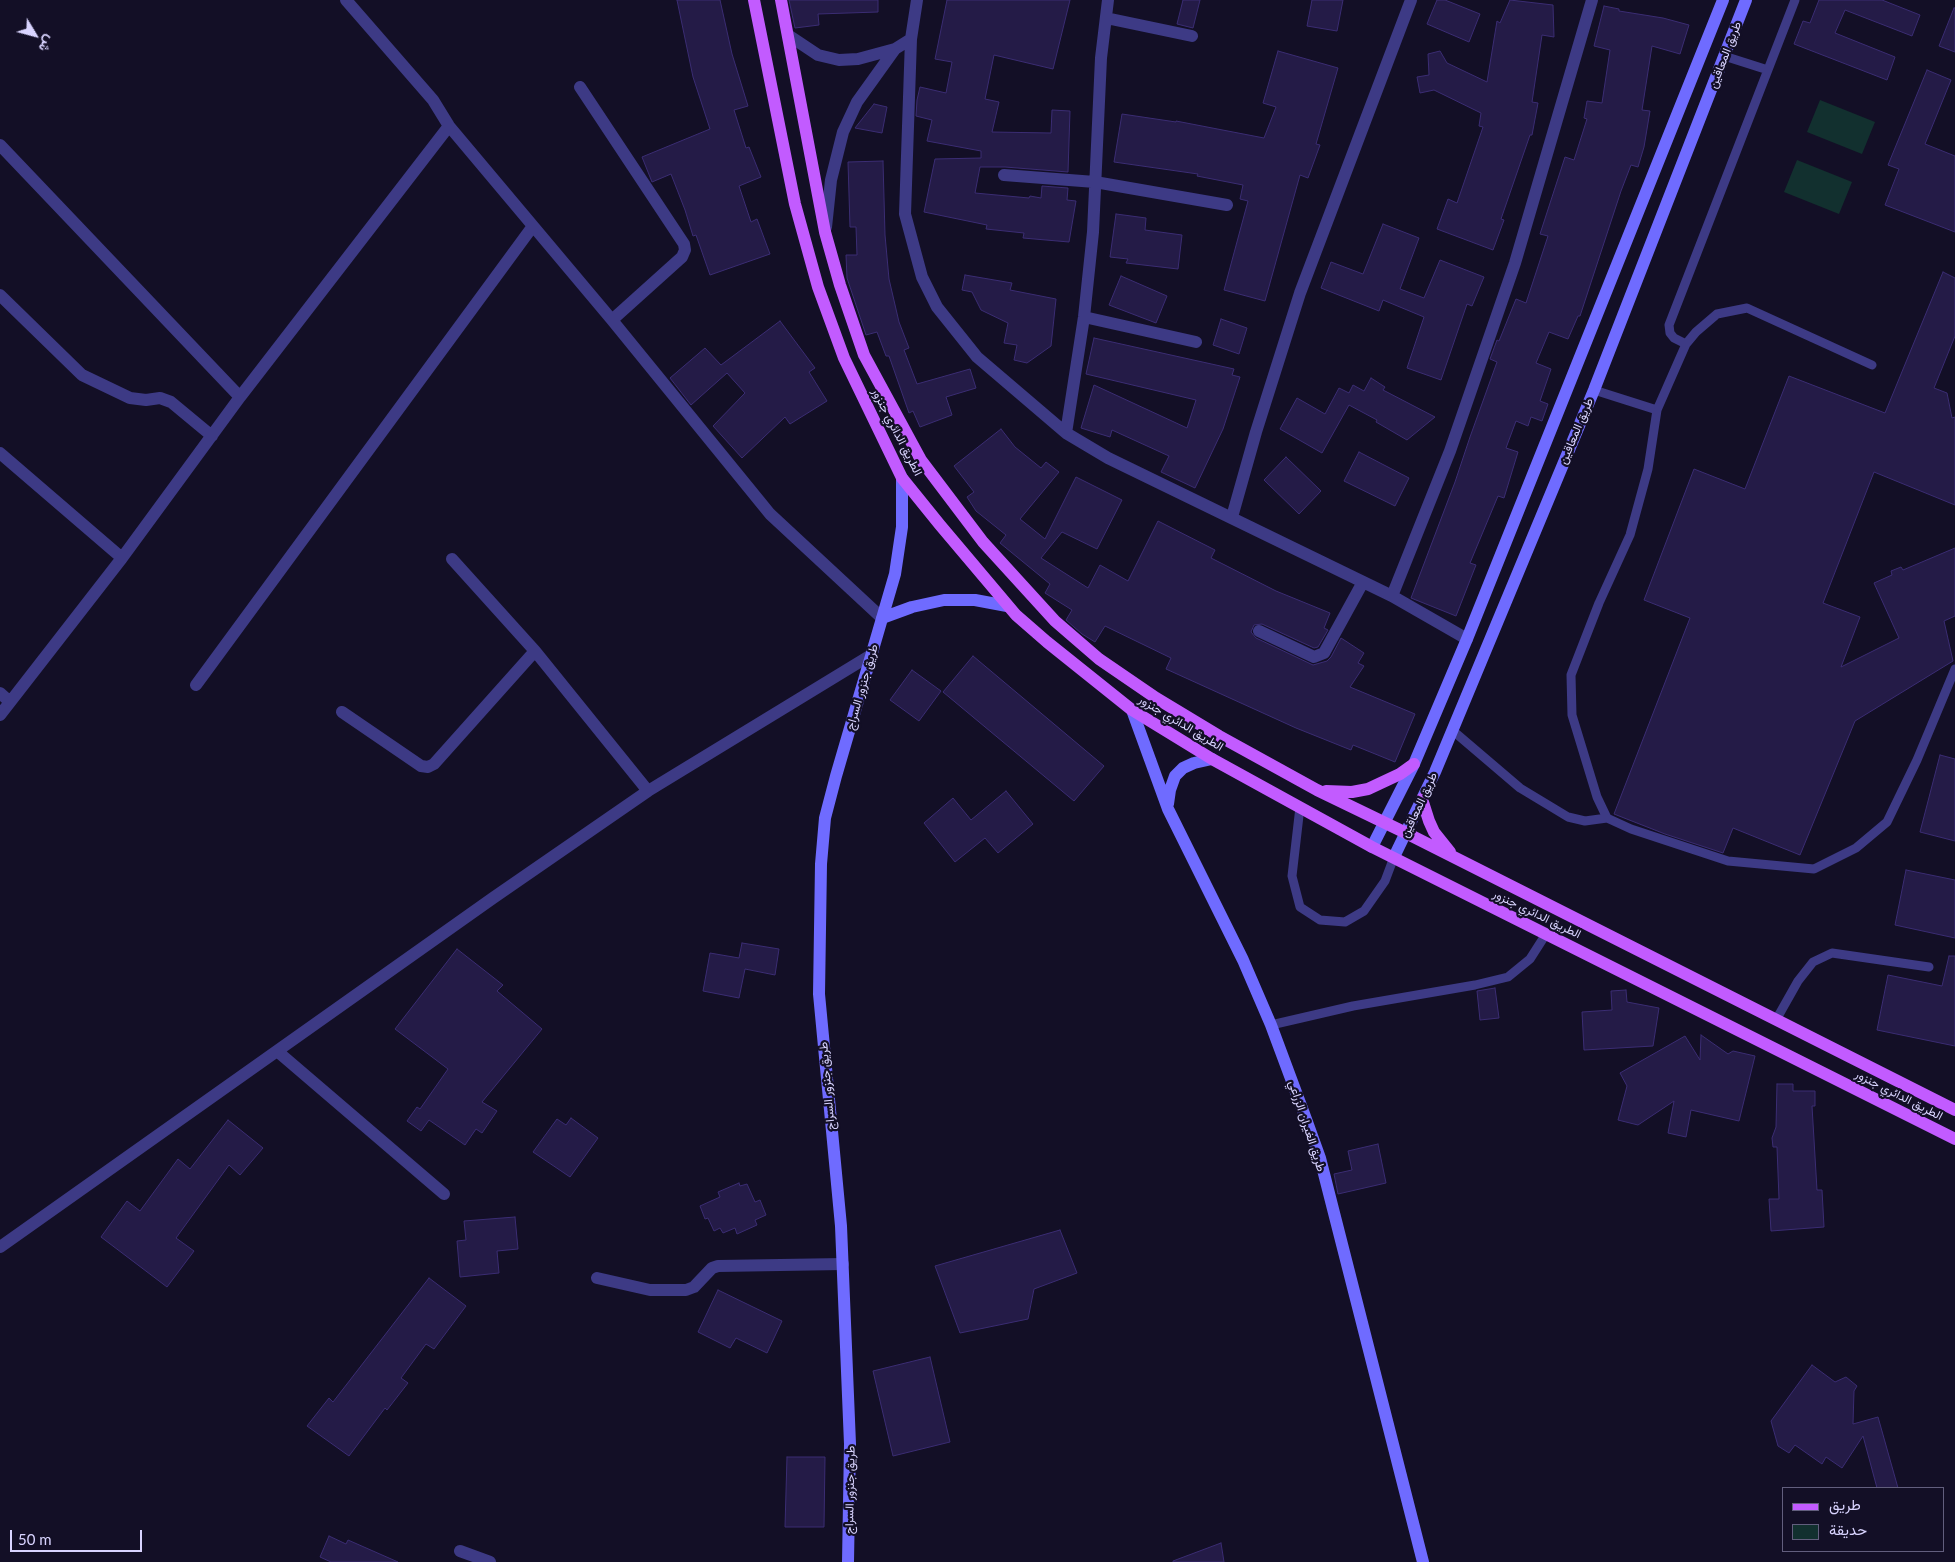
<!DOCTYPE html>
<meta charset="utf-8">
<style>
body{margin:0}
#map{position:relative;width:1955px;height:1562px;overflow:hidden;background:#130f26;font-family:Lato,Vazirmatn,sans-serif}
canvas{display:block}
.legend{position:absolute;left:1782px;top:1487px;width:162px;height:65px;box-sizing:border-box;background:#130f26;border:1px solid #625e7d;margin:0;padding:6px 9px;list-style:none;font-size:15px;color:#d9d4ff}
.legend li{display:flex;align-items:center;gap:10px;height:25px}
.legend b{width:25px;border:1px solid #625e7d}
.north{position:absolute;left:10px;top:10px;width:50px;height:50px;-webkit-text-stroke:4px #130f26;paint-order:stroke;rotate:127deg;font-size:14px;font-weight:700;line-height:20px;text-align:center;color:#d9d4ff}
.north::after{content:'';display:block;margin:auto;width:18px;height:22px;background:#d9d4ff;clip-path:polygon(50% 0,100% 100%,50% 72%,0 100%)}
.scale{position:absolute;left:10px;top:1530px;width:132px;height:22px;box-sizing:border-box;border:2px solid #d9d4ff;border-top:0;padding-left:6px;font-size:15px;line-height:18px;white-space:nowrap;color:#d9d4ff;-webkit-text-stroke:4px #130f26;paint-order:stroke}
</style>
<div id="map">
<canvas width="1955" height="1562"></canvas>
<ul class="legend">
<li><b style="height:6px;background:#c25bff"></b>طريق</li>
<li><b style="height:14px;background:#12302f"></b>حديقة</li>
</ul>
<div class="north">ش</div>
<div class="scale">50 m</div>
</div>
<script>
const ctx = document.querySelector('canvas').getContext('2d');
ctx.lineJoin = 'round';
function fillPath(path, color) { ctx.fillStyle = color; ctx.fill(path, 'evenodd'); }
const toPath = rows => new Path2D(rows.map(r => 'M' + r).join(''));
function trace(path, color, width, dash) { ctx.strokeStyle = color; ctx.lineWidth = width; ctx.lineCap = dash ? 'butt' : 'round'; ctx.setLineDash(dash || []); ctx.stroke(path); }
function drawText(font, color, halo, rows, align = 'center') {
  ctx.font = font + ' Lato,Vazirmatn,sans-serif'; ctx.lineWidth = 4.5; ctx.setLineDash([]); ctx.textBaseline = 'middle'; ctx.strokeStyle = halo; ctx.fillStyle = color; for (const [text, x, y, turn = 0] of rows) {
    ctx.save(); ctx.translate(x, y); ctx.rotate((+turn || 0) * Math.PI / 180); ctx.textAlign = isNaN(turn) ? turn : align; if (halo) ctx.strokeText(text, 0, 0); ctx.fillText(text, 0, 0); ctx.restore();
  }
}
fillPath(toPath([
 [1820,100,1875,122,1862,154,1807,132],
 [1797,160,1852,182,1839,214,1784,192]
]), '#12302f');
const building = toPath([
 [677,0,720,0,732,54,748,106,734,110,746,148,749,147,761,177,739,186,751,222,757,219,770,254,710,275,696,235,693,236,685,210,671,174,652,182,642,157,710,129,693,77,677,0],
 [789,0,878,0,878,12,818,14,819,25,795,28,789,0],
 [947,0,1070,0,1053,69,994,55,985,99,999,102,992,132,1051,133,1052,110,1070,111,1068,172,1005,167,980,167,975,193,1029,198,1030,196,1041,198,1042,186,1068,188,1067,200,1076,201,1069,242,1023,238,1024,233,986,229,987,225,924,212,935,159,981,158,981,151,927,141,932,120,916,116,917,100,920,87,946,93,952,62,935,59,947,0],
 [1183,0,1200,0,1193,28,1177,24,1183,0],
 [1312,0,1343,0,1337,31,1307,26,1312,0],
 [1437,0,1445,0,1480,14,1469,42,1427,24,1437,0],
 [1510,0,1553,5,1554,37,1542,35,1532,102,1538,103,1532,135,1530,135,1501,219,1504,220,1493,250,1437,229,1448,199,1457,203,1483,127,1479,126,1481,113,1434,90,1420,93,1417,77,1429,75,1428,54,1440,51,1447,63,1487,82,1497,21,1500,23,1510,0],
 [1819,0,1882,0,1920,15,1912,36,1845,10,1835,33,1895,57,1887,80,1794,44,1803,21,1810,23,1819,0],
 [1604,6,1619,9,1619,11,1663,18,1689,25,1680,54,1652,46,1642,110,1650,111,1644,147,1638,167,1631,165,1621,191,1580,316,1578,316,1568,339,1549,332,1536,363,1551,369,1540,401,1548,404,1542,421,1531,417,1528,426,1516,421,1506,448,1518,452,1504,498,1498,496,1470,563,1476,565,1456,616,1411,598,1455,482,1470,437,1497,362,1490,359,1497,340,1499,341,1516,299,1526,303,1548,236,1540,234,1565,157,1574,160,1587,119,1584,118,1587,101,1602,103,1610,50,1594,46,1604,6],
 [1954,8,1955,8,1955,52,1939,46,1954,8],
 [1278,51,1338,68,1316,144,1320,145,1308,178,1300,175,1265,301,1224,290,1248,201,1240,199,1243,185,1197,176,1198,174,1114,162,1122,114,1176,122,1176,121,1264,138,1276,107,1263,103,1278,51],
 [1927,70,1951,80,1925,144,1955,156,1955,232,1885,205,1899,169,1888,165,1927,70],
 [874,104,887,107,882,133,855,128,874,104],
 [883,161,885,235,889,279,899,322,909,348,904,350,917,384,970,369,976,388,946,397,952,415,920,427,913,411,909,413,889,356,886,356,877,332,866,335,847,278,846,255,857,255,856,227,850,227,848,162,883,161],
 [1116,214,1146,218,1145,230,1182,235,1178,269,1126,263,1128,259,1110,257,1116,214],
 [1383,224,1419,238,1400,289,1424,298,1440,260,1484,277,1472,306,1467,304,1441,380,1407,368,1424,317,1383,300,1379,311,1321,288,1331,262,1363,274,1383,224],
 [1943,272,1955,278,1955,336,1934,388,1947,393,1952,418,1955,417,1955,505,1874,472,1823,603,1860,617,1841,667,1899,638,1874,583,1892,575,1891,571,1901,567,1903,570,1955,548,1955,616,1944,621,1953,661,1855,721,1800,855,1733,828,1723,853,1665,834,1614,814,1690,618,1644,600,1694,469,1745,489,1789,376,1885,413,1943,272],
 [965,275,1012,283,1010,290,1056,299,1051,346,1027,363,1014,360,1017,345,1004,343,1008,323,981,310,972,292,962,290,965,275],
 [1121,276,1167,296,1156,323,1109,305,1121,276],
 [1221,319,1247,328,1239,354,1213,345,1221,319],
 [780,321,815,368,809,372,827,401,790,424,785,417,742,458,713,426,745,393,727,373,691,405,670,378,705,348,721,365,780,321],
 [1094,338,1234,369,1232,375,1240,377,1223,429,1195,488,1161,472,1169,456,1112,430,1110,437,1081,428,1094,385,1187,428,1196,400,1086,374,1094,338],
 [1371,378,1385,387,1383,390,1435,417,1407,440,1376,422,1377,420,1349,405,1322,453,1280,429,1297,398,1325,414,1339,388,1349,393,1353,385,1364,391,1371,378],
 [1001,429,1015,447,1041,468,1046,462,1059,472,1020,519,1045,539,1076,477,1122,500,1097,549,1062,532,1041,558,1088,588,1100,565,1128,581,1158,521,1215,550,1211,558,1276,591,1330,613,1324,628,1328,630,1318,647,1314,648,1262,624,1254,625,1251,632,1256,638,1313,665,1327,661,1331,657,1341,638,1364,653,1358,663,1364,666,1350,687,1415,714,1395,762,1353,745,1351,750,1296,728,1166,669,1171,658,1105,626,1095,642,1082,634,1066,620,1072,610,1045,593,1050,584,1000,543,1006,535,976,511,967,497,974,492,954,466,1001,429],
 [1359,452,1409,478,1395,506,1344,481,1359,452],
 [1286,457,1321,491,1299,514,1264,480,1286,457],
 [973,656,1104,766,1074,801,943,692,973,656],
 [912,670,941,691,919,721,890,700,912,670],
 [1940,755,1955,759,1955,841,1920,832,1940,755],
 [1006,791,1033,824,998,853,985,838,955,862,924,823,953,798,971,820,1006,791],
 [1906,870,1955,880,1955,938,1895,925,1906,870],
 [742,943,779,949,775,975,745,969,739,998,703,991,710,953,739,958,742,943],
 [457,949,503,985,497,991,542,1029,482,1102,497,1111,482,1133,476,1129,465,1145,429,1120,421,1131,407,1121,417,1107,420,1109,448,1069,395,1029,457,949],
 [1949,956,1955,956,1955,1046,1877,1030,1888,975,1942,986,1949,956],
 [1495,988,1499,1018,1480,1020,1477,991,1495,988],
 [1626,990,1627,1002,1659,1008,1653,1046,1584,1050,1582,1012,1612,1010,1611,991,1626,990],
 [1701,1035,1728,1054,1733,1051,1755,1056,1739,1121,1691,1110,1686,1137,1668,1133,1674,1101,1638,1125,1618,1120,1627,1086,1620,1073,1685,1036,1700,1060,1701,1035],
 [1777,1084,1793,1084,1793,1091,1815,1091,1815,1106,1812,1106,1817,1190,1822,1190,1824,1227,1771,1231,1769,1199,1779,1199,1777,1147,1773,1147,1772,1138,1776,1127,1777,1084],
 [571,1118,598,1138,570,1177,533,1152,557,1119,566,1125,571,1118],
 [228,1120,263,1148,240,1175,229,1165,176,1238,194,1251,167,1287,101,1237,127,1201,140,1211,178,1159,190,1169,228,1120],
 [1378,1144,1386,1183,1338,1194,1334,1174,1352,1170,1348,1151,1378,1144],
 [739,1183,740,1186,747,1184,755,1202,760,1200,766,1215,755,1220,757,1225,737,1234,735,1228,723,1233,720,1228,714,1231,708,1218,705,1219,700,1206,720,1197,718,1192,739,1183],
 [515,1217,518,1249,497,1251,499,1273,460,1277,457,1241,466,1240,464,1221,515,1217],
 [1060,1230,1077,1273,1034,1289,1028,1319,960,1333,935,1266,1060,1230],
 [429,1278,466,1306,434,1349,426,1344,401,1378,408,1383,387,1410,385,1408,349,1456,307,1426,329,1398,333,1402,429,1278],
 [718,1290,782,1321,767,1353,736,1338,730,1348,698,1332,718,1290],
 [930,1357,950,1442,893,1456,873,1371,930,1357],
 [1812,1365,1835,1382,1846,1377,1857,1386,1854,1391,1853,1424,1878,1417,1898,1488,1877,1488,1863,1436,1842,1468,1826,1457,1822,1464,1795,1445,1789,1453,1778,1446,1771,1421,1812,1365],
 [787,1457,825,1457,824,1527,785,1527,787,1457],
 [329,1536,346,1544,348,1540,398,1562,331,1562,320,1557,329,1536],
 [1221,1543,1224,1562,1173,1562,1173,1561,1221,1543]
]);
fillPath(building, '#241b47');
trace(building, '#3b2d73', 1);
trace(toPath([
 [1724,56,1768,70],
 [1686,344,1674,338,1670,333,1669,325,1795,0],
 [1594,390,1657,410,1686,344,1696,332,1717,314,1747,308,1872,365],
 [1657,410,1648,469,1630,535,1599,603,1571,675,1572,715,1597,797,1607,818,1631,829,1728,861,1814,869,1856,848,1887,822,1917,760,1955,669],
 [1452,730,1520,788,1568,817,1585,821,1607,818],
 [1300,807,1292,876,1300,907,1320,920,1345,922,1364,911,1385,881,1394,857],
 [1776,1020,1798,981,1813,962,1832,953,1929,967],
 [1271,1025,1353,1006,1475,985,1508,977,1530,959,1546,934]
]), '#3d3a85', 9);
trace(toPath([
 [346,0,433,100,449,126,612,320,770,514,882,618],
 [1106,18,1192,36],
 [788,35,818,55,839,60,858,59,895,49,911,39,917,0],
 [911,39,905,214,922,277,937,307,977,357,1066,433,1108,458,1392,596,1467,639],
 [580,87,684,244,685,250,682,257,612,320],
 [0,145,240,397],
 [1004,175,1095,182,1227,205],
 [826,227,831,180,843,132,857,102,895,49],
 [0,295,82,375,130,398,146,400,160,398,171,402,212,436],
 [1084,317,1196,342],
 [1066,433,1084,317,1093,232,1101,58,1108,0],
 [0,453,122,558],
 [1232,517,1256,432,1300,293,1411,0],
 [452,559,535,651,648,791],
 [1392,596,1450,451,1515,263,1592,0],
 [1259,631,1314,657,1324,653,1363,582],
 [196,685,533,226],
 [0,693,10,702],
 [342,712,421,766,428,767,434,764,535,651],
 [0,715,122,558,240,397,449,126],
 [277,1051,444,1194],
 [0,1247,493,898,648,791,871,655],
 [597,1278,650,1290,686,1290,694,1287,712,1268,718,1266,843,1264],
 [460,1551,490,1562]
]), '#3d3a85', 12);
trace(toPath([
 [882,618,912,607,944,600,975,600,1007,606],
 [1132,710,1168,809,1243,960,1271,1025,1306,1119,1320,1158,1423,1562],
 [1168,804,1170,790,1175,776,1183,768,1194,763,1212,759],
 [1372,847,1414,764,1467,639,1723,0],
 [1394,857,1435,772,1594,390,1746,0],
 [848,1562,850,1444,841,1226,819,994,821,864,825,818,836,776,895,574,902,527,902,478]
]), '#6f6bff', 12);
trace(toPath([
 [754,0,795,204,818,287,844,358,902,478,940,525,1016,615,1047,642,1132,710,1212,759,1372,847,1955,1139],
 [781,0,825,232,840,285,864,355,921,460,983,542,1055,621,1099,659,1156,698,1219,736,1317,790,1406,833,1955,1110],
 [1326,791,1352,792,1368,789,1400,774,1414,764],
 [1422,799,1429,821,1434,832,1450,852]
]), '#c25bff', 12);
drawText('12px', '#d9d4ff', '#130f26', [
 ["طريق المعاقين",1725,55,-69],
 ["طريق المعاقين",1576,431,-67],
 ["الطريق الدائري جنزور",897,432,63],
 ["طريق جنزور السراج",862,687,-74],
 ["الطريق الدائري جنزور",1181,723,31],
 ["طريق المعاقين",1419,805,-65],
 ["الطريق الدائري جنزور",1537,914,26],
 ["طريق جنزور السراج",827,1086,-95],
 ["الطريق الدائري جنزور",1899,1095,27],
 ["طريق الغيران الزراعي",1307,1126,72],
 ["طريق جنزور السراج",850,1490,-89]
]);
</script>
